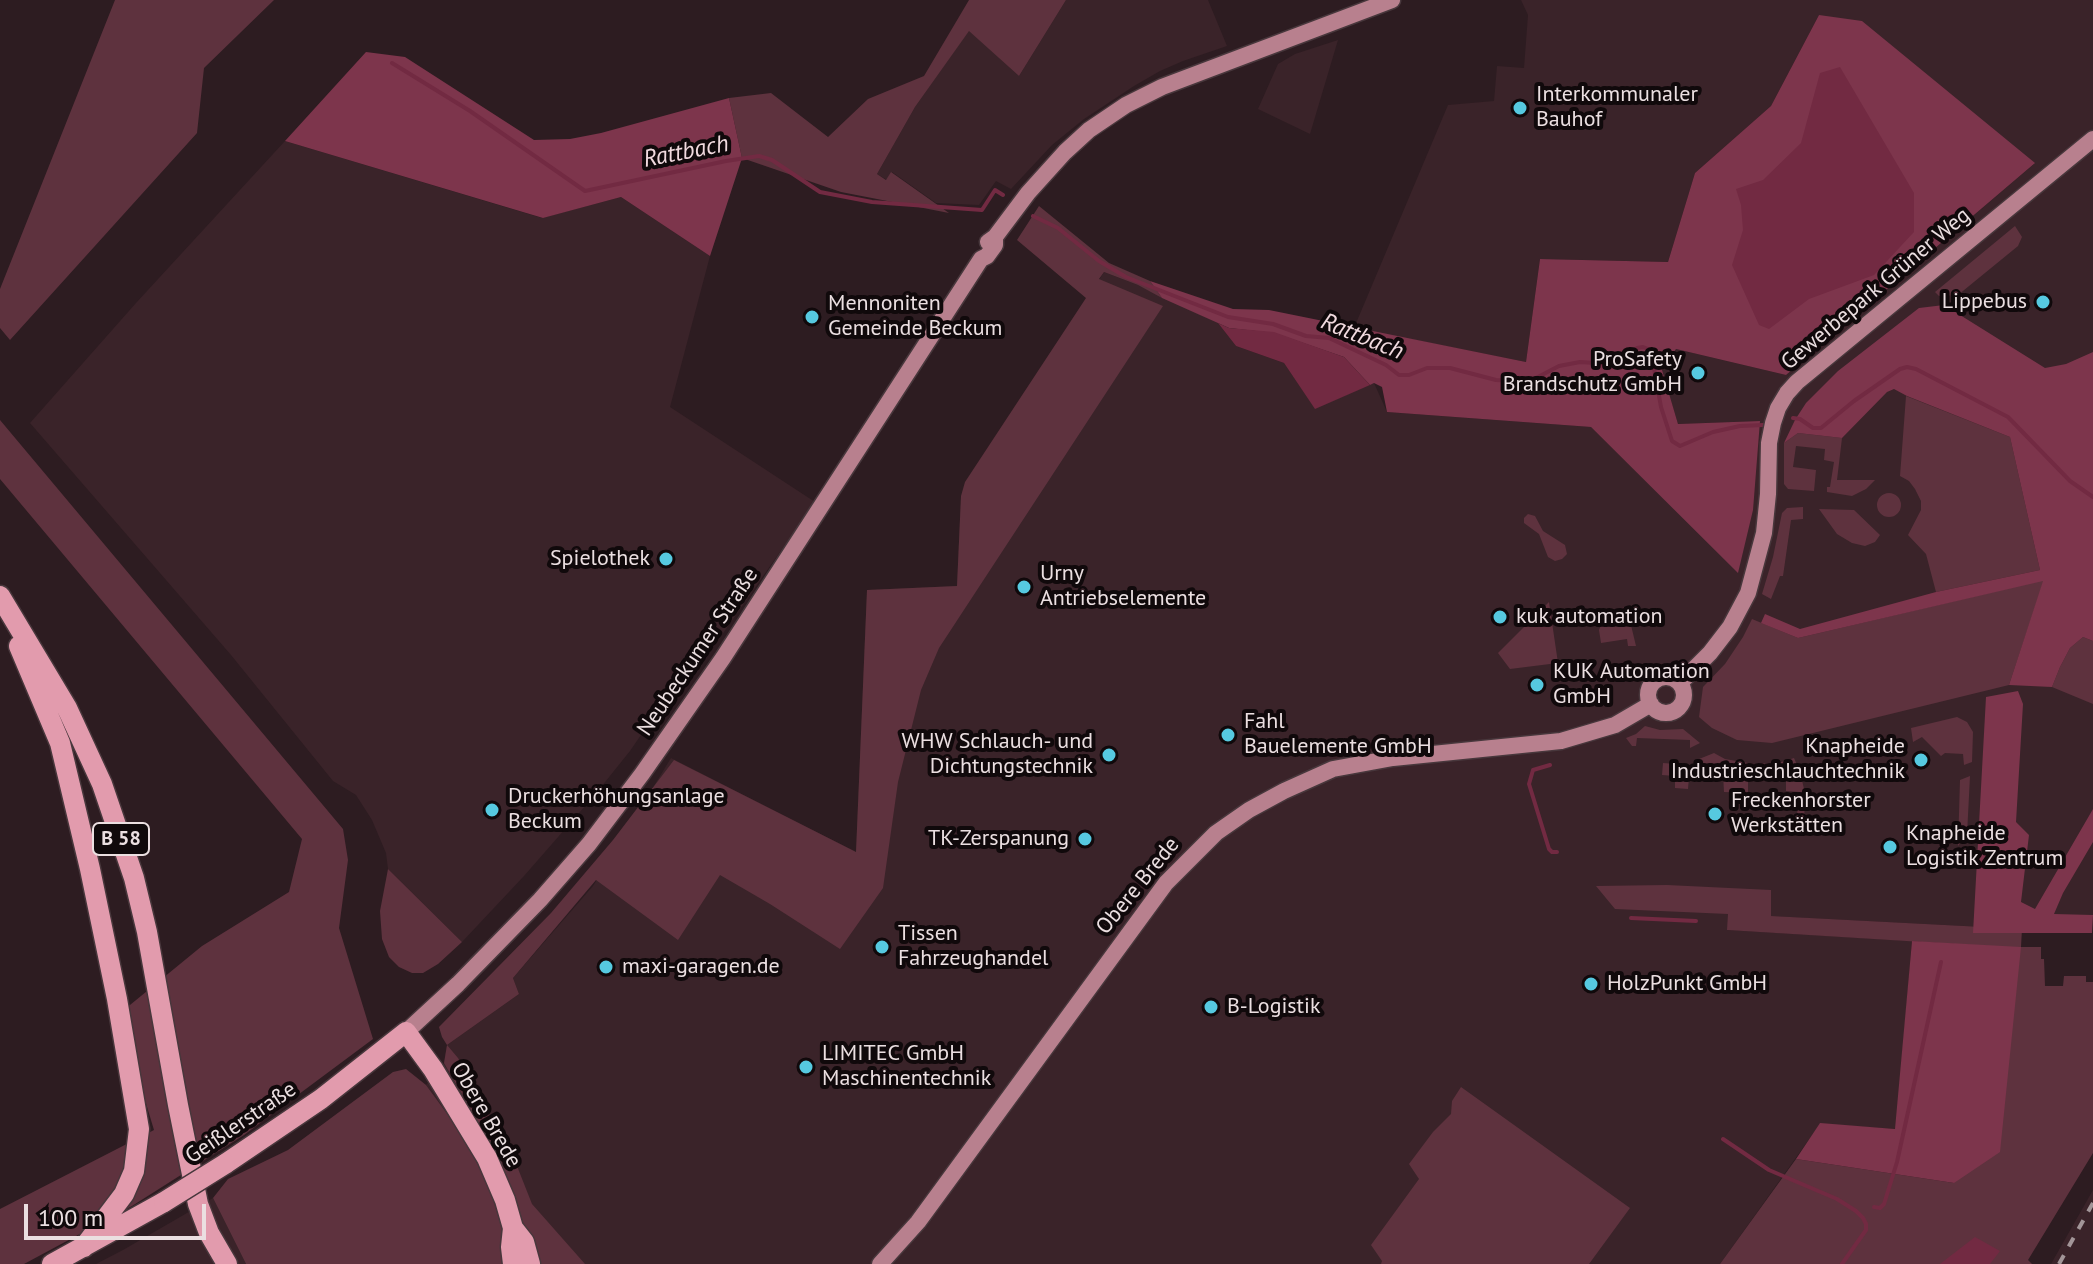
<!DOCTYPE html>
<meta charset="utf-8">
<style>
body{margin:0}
#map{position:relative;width:2093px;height:1264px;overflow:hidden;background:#2d1c21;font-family:"PT Sans",sans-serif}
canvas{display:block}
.scale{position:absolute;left:24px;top:1204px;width:182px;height:36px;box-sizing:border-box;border:4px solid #ebdfe1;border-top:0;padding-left:10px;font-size:24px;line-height:28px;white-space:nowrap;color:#ebdfe1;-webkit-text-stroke:6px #10090b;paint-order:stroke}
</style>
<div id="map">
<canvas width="2093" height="1264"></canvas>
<div class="scale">100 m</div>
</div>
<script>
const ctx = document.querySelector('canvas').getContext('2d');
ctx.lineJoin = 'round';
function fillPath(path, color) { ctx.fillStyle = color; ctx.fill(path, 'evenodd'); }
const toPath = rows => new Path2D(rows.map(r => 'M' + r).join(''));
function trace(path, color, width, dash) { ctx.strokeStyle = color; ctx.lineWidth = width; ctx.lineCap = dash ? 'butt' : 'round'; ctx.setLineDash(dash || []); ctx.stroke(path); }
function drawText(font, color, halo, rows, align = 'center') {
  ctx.font = font + ' "PT Sans",sans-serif'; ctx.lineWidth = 8; ctx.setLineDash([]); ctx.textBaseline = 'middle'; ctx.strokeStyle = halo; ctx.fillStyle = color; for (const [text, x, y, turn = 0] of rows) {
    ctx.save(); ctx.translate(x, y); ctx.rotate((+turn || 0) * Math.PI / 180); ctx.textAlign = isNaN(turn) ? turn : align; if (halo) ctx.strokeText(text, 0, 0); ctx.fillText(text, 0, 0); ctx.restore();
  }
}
fillPath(toPath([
 [1066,0,1208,0,1227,46,1183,61,1160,71,1134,86,1084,119,1052,145,1011,189,996,181,979,205,936,203,892,172,887,180,877,174,915,107,969,30,1019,76],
 [1521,0,2093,0,2093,915,2054,915,2022,929,1729,914,1728,930,1912,941,1896,1129,1820,1124,1720,1264,506,1264,462,1134,426,1085,444,1063,447,1045,519,994,513,978,593,886,671,758,856,852,867,590,957,586,961,496,1104,272,1138,285,1218,323,1236,346,1284,363,1315,408,1374,383,1387,412,1591,427,1666,500,1760,421,1678,424,1661,370,1676,349,1786,375,2034,164,1819,15,1771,106,1695,173,1668,262,1540,259,1526,362,1354,328,1448,105,1494,101,1497,66,1524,68,1528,15],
 [1338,40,1310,134,1258,109,1278,64,1295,54],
 [285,141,542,218,621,197,710,256,670,407,815,502,698,669,671,691,630,751,593,797,524,876,462,942,388,869,386,853,372,820,356,795,333,781,231,655,30,423,136,303],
 [2093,1190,2093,1264,2051,1264],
 [213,1198,246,1264,96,1264,123,1250]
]), '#3a2329');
fillPath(toPath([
 [115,0,274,0,204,68,197,133,10,340,0,328,0,289],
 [969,0,1066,0,1019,76,969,31,915,107,877,174,886,180,891,172,949,213,841,192,742,158,729,98,771,93,828,137,868,99,924,76],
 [1039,206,1109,263,1150,281,1162,298,1138,285,1104,272,1099,279,1163,306,939,648,921,690,898,782,883,888,840,949,770,904,720,875,678,940,596,880,513,978,519,994,447,1045,458,1058,515,1161,532,1204,585,1264,539,1264,526,1229,505,1188,497,1155,444,1063,447,1045,442,1037,439,1027,551,913,613,840,674,760,856,852,867,590,957,586,961,496,965,482,1086,298,1017,240],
 [2015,226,2022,237,2018,246,1958,295,1939,296,1935,292],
 [1906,396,2010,437,2040,570,1936,592,1926,554,1908,535,1921,510,1921,501,1915,489,1909,481,1900,476],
 [0,420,343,829,348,860,339,928,373,1039,244,1135,132,1206,24,1264,0,1264,0,1209,154,1130,119,1014,202,946,289,892,302,839,0,479],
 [1798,433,1842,438,1837,480,1875,480,1866,489,1852,496,1827,492,1827,487,1830,487,1834,462,1824,460,1825,449,1796,446,1793,467,1816,470,1814,491,1788,489,1784,484,1784,443],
 '1877 505a12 12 0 1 1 24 0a12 12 0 1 1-24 0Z',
 [1803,507,1803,519,1791,520,1783,576,1780,576,1771,599,1762,594,1773,557,1782,513,1787,508],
 [1819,509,1854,510,1880,535,1875,542,1865,546,1852,543,1837,534],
 [1528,514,1535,516,1543,531,1565,545,1567,554,1562,559,1555,561,1548,557,1539,534,1524,523,1524,518],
 [2044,580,2009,685,1772,743,1737,740,1712,728,1699,717,1703,687,1725,664,1743,637,1752,619,1798,638],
 [1549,602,1558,663,1510,669,1498,653],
 [1624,607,1630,621,1636,646,1628,646,1627,639,1601,643,1599,630,1606,612,1620,610],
 [2083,637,2093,641,2093,704,2052,687,2060,667,2070,648],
 [1957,717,1967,722,1973,732,1972,762,1964,765,1963,754,1945,753,1941,756,1922,737,1913,742,1911,728],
 [1645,726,1660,730,1683,729,1700,743,1690,748,1690,740,1637,738,1636,746,1632,746,1626,738,1636,734],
 [1714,753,1725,759,1748,763,1748,793,1724,792,1723,774,1700,772,1699,759],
 [1794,758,1800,772,1805,793,1804,828,1796,827,1799,792,1786,791,1786,777,1753,776,1753,764,1778,763],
 [1663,763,1690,765,1688,789,1675,788,1675,776,1662,775],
 [1970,776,1967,835,1958,846,1960,780],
 [388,869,462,942,438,964,423,973,412,973,399,967,389,957,382,939,380,911],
 [1667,885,1771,890,1771,916,2022,929,2021,947,2041,947,2041,959,2044,959,2045,986,2063,986,2064,976,2086,976,2086,982,2093,982,2093,1153,2028,1260,2032,1264,1720,1264,1796,1159,1954,1183,2020,948,1727,930,1728,914,1615,909,1596,886],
 [406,1069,426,1085,462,1134,491,1190,505,1237,506,1264,246,1264,213,1198,228,1179,288,1150,393,1072],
 [1461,1087,1630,1208,1589,1264,1381,1264,1382,1261,1371,1245,1419,1179,1409,1164,1433,1132,1451,1114,1452,1101]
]), '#5e323e');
fillPath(toPath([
 [1819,15,1862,21,2035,163,1786,375,1676,349,1662,370,1678,424,1760,421,1753,510,1738,573,1591,427,1387,412,1382,387,1374,383,1370,385,1344,357,1274,333,1229,328,1162,298,1150,281,1233,309,1269,310,1526,362,1540,259,1668,262,1695,173,1771,106],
 [366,52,405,57,534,140,570,139,601,133,729,98,742,158,710,256,621,197,543,218,285,141],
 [1944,305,2045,368,2066,364,2093,352,2093,641,2083,637,2070,648,2060,667,2052,687,2009,685,2043,581,1798,638,1761,623,1765,614,1800,629,1936,592,2040,570,2010,437,1907,396,1894,389,1887,392,1842,438,1798,433,1784,443,1795,420,1806,403,1838,371,1919,308],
 [2018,691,2023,704,2016,822,2029,835,2021,902,2035,909,2093,809,2093,842,2063,893,2054,914,2093,915,2092,933,1973,933,1986,697],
 [1912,941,2021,947,2000,1152,1954,1183,1796,1159,1820,1123,1895,1129]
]), '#7d354c');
fillPath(toPath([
 [1840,67,1914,193,1914,232,1874,275,1809,299,1769,329,1759,325,1732,265,1743,230,1741,205,1736,189,1763,180,1801,143,1820,73],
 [1218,323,1229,328,1274,332,1344,357,1370,385,1315,409,1284,363,1236,346],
 [1975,1237,2000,1251,1990,1264,1940,1264]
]), '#722a42');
trace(toPath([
 [392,63,470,111,585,191,726,161,759,156,772,160,820,192,872,202,982,210,995,190,1003,195],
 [1033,216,1058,228,1099,261,1126,277,1228,317,1273,324,1306,336,1329,338,1386,365,1399,375,1409,375,1427,368,1450,368,1496,380,1515,381,1536,378,1559,366,1580,362,1611,364,1625,358,1637,348,1643,347,1648,349,1652,357,1661,407,1672,441,1680,446,1713,432,1740,426,1763,425],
 [1793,418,1800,419,1813,428,1821,428,1854,401,1900,369,1907,367,1916,369,2008,417,2070,481,2093,497],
 [1550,765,1533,770,1529,784,1549,849,1552,852,1557,852],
 [1631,918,1696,921],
 [1723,1139,1769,1170,1837,1199,1856,1211,1863,1218,1866,1224,1866,1230,1842,1264],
 [1874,1207,1880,1208,1884,1204,1897,1162,1941,962]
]), '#722a42', 4);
const secondary = toPath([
 [988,242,995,237,1028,193,1065,152,1089,130,1126,105,1162,87,1392,0],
 '1648 695a18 18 0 1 1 36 0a18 18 0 1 1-36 0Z',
 [1680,683,1710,653,1730,627,1748,593,1764,533,1768,494,1769,443,1773,423,1778,408,1787,393,1797,382,2093,139],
 [406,1032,458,984,540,900,589,844,642,774,723,658,981,259,987,256,995,245,995,237],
 [880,1264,918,1222,1166,883,1216,833,1249,810,1284,791,1333,769,1393,758,1561,741,1615,725,1651,704]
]);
const primary = toPath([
 [0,596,67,708,102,784,134,878,147,932,178,1105,198,1204,209,1233,227,1264],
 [19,646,60,743,90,869,117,999,139,1129,134,1171,124,1194,84,1247],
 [225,1164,321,1099,406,1032,433,1069,487,1158,505,1200,513,1228,524,1242,530,1264],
 [52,1264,164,1202],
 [513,1264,511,1247,513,1228]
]);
trace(secondary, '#48373c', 19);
trace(primary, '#48373c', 23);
trace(secondary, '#b8808e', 16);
trace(primary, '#e29bad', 20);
trace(toPath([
 [2059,1264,2093,1203]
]), '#a29598', 4, [10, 10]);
const primaryBridge = toPath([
 [164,1202,225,1164]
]);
trace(primaryBridge, '#48373c', 23, []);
trace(primaryBridge, '#e29bad', 20);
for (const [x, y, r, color] of [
 [1520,108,8,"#56c9e0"],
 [2043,302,8,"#56c9e0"],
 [812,317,8,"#56c9e0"],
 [1698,373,8,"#56c9e0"],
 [666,559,8,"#56c9e0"],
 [1024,587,8,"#56c9e0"],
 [1500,617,8,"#56c9e0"],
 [1537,685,8,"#56c9e0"],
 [1228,735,8,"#56c9e0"],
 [1109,755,8,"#56c9e0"],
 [1921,760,8,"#56c9e0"],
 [492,810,8,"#56c9e0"],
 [1715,814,8,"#56c9e0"],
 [1085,839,8,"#56c9e0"],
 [1890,847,8,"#56c9e0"],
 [882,947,8,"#56c9e0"],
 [606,967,8,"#56c9e0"],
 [1591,984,8,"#56c9e0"],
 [1211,1007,8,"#56c9e0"],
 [806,1067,8,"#56c9e0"]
]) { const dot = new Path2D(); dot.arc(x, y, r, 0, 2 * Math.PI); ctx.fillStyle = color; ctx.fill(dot); trace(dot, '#10090b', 3); }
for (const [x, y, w] of [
 [121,839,56]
]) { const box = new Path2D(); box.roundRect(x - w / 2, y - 16, w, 32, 6); ctx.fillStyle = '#10090b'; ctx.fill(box); trace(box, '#ebdfe1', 2); }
drawText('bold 20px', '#ebdfe1', null, [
 ["B 58",121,839]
]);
drawText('22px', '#ebdfe1', '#10090b', [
 ["Interkommunaler",1536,95],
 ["Bauhof",1536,120],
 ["Lippebus",2027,302,"right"],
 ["Mennoniten",828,304],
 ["Gemeinde Beckum",828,329],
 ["ProSafety",1682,360,"right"],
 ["Brandschutz GmbH",1682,385,"right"],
 ["Spielothek",650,559,"right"],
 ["Urny",1040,574],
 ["Antriebselemente",1040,599],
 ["kuk automation",1516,617],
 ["KUK Automation",1553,672],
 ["GmbH",1553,697],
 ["Fahl",1244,722],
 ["Bauelemente GmbH",1244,747],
 ["WHW Schlauch- und",1093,742,"right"],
 ["Dichtungstechnik",1093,767,"right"],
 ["Knapheide",1905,747,"right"],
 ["Industrieschlauchtechnik",1905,772,"right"],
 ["Druckerhöhungsanlage",508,797],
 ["Beckum",508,822],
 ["Freckenhorster",1731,801],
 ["Werkstätten",1731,826],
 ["Knapheide",1906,834],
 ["Logistik Zentrum",1906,859],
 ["TK-Zerspanung",1069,839,"right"],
 ["Tissen",898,934],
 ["Fahrzeughandel",898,959],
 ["maxi-garagen.de",622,967],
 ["HolzPunkt GmbH",1607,984],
 ["B-Logistik",1227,1007],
 ["LIMITEC GmbH",822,1054],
 ["Maschinentechnik",822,1079]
], 'left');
drawText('22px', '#ebdfe1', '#10090b', [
 ["Gewerbepark Grüner Weg",1876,289,-40],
 ["Neubeckumer Straße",698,652,-56],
 ["Obere Brede",1138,886,-51],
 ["Obere Brede",486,1115,60],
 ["Geißlerstraße",241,1123,-34]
]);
drawText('italic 24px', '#f1dadf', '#10090b', [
 ["Rattbach",686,152,-11],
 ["Rattbach",1362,337,22]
]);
</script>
